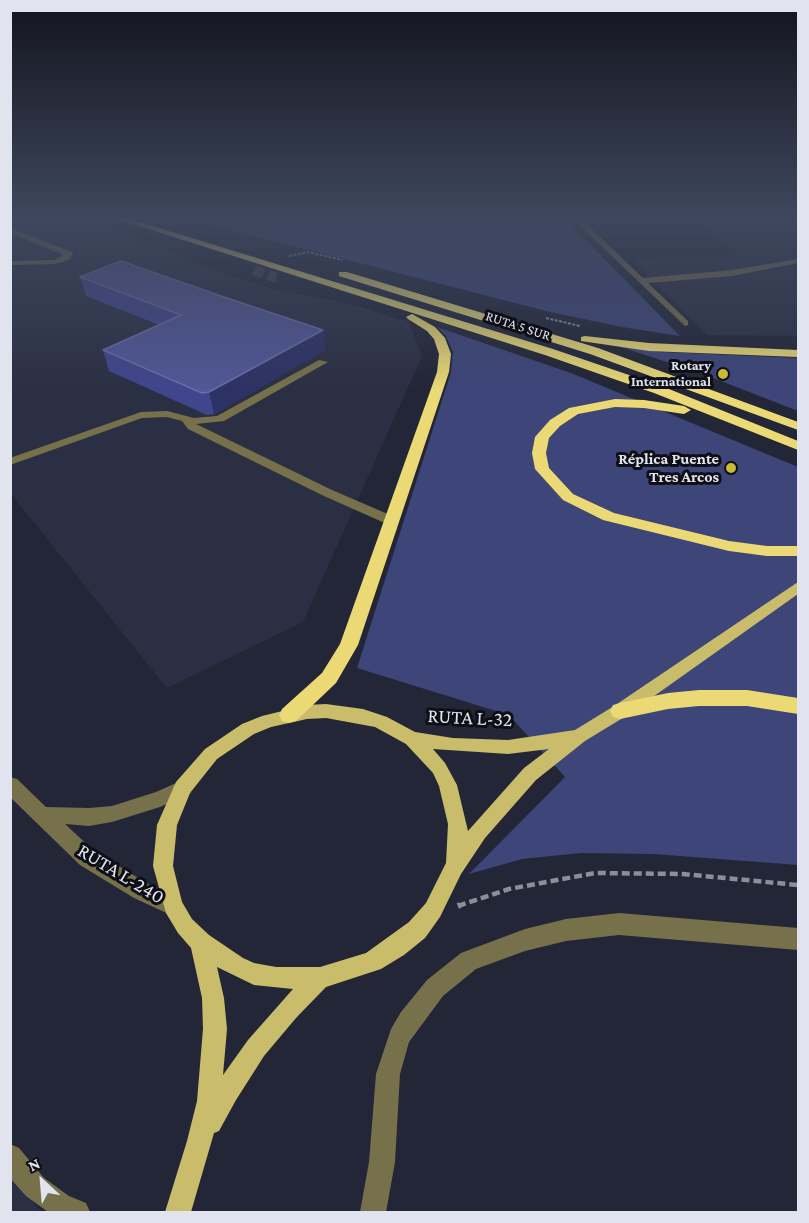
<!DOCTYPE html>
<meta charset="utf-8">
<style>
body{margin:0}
#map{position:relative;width:809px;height:1223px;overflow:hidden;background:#222636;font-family:"Crimson Pro",serif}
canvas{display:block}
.frame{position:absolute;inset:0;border:12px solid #e1e3ee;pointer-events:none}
.north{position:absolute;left:12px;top:1151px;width:60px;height:60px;-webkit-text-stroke:4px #0e0f16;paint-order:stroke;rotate:334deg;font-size:16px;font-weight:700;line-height:24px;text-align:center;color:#e1e3ee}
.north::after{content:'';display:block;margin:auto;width:21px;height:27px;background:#e1e3ee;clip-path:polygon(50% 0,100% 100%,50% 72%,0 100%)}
</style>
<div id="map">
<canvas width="809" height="1223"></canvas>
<div class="frame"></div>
<div class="north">N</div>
</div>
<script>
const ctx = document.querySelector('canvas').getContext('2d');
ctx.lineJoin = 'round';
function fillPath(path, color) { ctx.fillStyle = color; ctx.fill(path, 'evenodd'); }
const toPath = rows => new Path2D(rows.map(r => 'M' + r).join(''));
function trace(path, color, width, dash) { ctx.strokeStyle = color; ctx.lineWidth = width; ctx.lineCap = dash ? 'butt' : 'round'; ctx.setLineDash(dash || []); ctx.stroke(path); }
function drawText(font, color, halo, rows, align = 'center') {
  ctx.font = font + ' "Crimson Pro",serif'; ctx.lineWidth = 6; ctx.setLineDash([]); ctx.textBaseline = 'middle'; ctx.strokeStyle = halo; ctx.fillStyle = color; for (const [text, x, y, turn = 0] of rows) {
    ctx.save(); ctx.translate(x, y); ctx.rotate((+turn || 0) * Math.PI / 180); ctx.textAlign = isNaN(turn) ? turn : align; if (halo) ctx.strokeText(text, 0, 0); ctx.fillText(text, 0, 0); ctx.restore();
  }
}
fillPath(toPath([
 [10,219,79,219,174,253,192,263,269,288,355,305,409,322,422,356,303,622,167,688,11,494],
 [798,219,798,336,707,335,631,259,739,255,697,220],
 [10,1168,36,1206,42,1212,11,1212]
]), '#2b2f44');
fillPath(toPath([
 [235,219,565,219,680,336,622,327,550,312,216,226],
 [437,327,571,373,798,467,798,865,653,854,581,853,522,859,469,874,565,777,509,715,357,668,451,372,453,352,446,336],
 [618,346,661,352,798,358,798,411,703,374]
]), '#3d4579');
trace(toPath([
 [254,270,276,278]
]), '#3f4252', 10, [10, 5]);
trace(toPath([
 [289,256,308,252,343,260],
 [546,318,580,326]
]), '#8b8e9b', 2, [3, 1.5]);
trace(toPath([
 [458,906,509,889,595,873,683,874,798,885]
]), '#8b8e9b', 4.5, [8, 4]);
trace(toPath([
 [458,906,460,905]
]), '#8b8e9b', 6, [10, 4.5]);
fillPath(toPath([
 [573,219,581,219,643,278,732,270,798,259,798,263,732,276,648,283,688,321,688,325,685,326,573,219],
 [10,228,72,252,73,254,69,260,55,264,10,265,10,261,54,260,64,255,10,233,10,228],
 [319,360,328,362,224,421,196,424,332,490,397,518,399,521,397,524,387,524,324,496,188,429,182,421,167,417,142,418,10,465,10,458,141,412,167,411,194,418,217,416,319,360],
 [10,777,17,779,46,807,89,808,112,806,156,792,183,780,190,782,192,788,190,794,160,807,112,822,89,826,65,824,94,851,148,884,180,899,183,906,180,913,173,916,134,898,80,865,10,797,10,777],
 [619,913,798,928,798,950,619,935,566,941,525,951,476,969,443,996,409,1042,400,1074,395,1162,386,1212,360,1212,369,1162,376,1074,391,1029,401,1012,427,980,461,953,525,929,566,919,619,913],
 [10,1144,19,1148,44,1178,69,1196,86,1203,90,1212,48,1212,26,1196,10,1178,10,1144]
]), '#77714b');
fillPath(toPath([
 [798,582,798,594,626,716,585,741,536,780,485,838,461,874,440,917,425,938,404,955,381,969,326,987,296,1018,264,1056,236,1100,219,1131,214,1133,191,1212,165,1212,187,1141,197,1101,203,1029,202,998,191,948,178,933,166,913,153,866,157,825,176,782,205,749,242,724,262,716,307,705,326,704,363,709,387,717,415,732,453,738,508,740,575,730,614,706,798,582],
 [326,718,375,727,406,744,433,773,439,786,448,824,446,863,426,903,409,922,366,953,320,967,276,967,254,963,243,958,209,935,192,919,182,902,173,866,177,825,190,793,217,759,254,734,271,727,307,719,326,718],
 [433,749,508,754,549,749,524,768,468,831,457,785,445,763,433,749],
 [217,967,254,985,293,989,248,1040,223,1075,227,1029,224,998,217,967]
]), '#c9bc6a');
fillPath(toPath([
 [117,219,130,219,553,349,664,387,798,441,798,450,654,393,545,355,117,219],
 [339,272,347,272,598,348,798,422,798,430,590,354,339,276,339,272],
 [412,314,435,327,445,338,451,354,449,372,358,645,336,683,296,721,289,723,282,721,279,715,282,709,322,673,340,644,437,372,439,354,434,339,427,331,408,319,406,317,412,314],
 [585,336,649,343,798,350,798,357,649,351,581,341,581,337,585,336],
 [615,399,644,400,684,406,691,410,684,414,644,408,615,407,578,414,560,426,549,438,546,453,549,468,573,494,614,513,729,541,767,546,798,546,798,556,767,556,729,551,603,520,563,500,535,469,532,453,535,437,550,420,569,408,615,399],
 [699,690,747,690,798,698,798,714,747,706,699,706,668,709,620,719,613,717,610,711,613,705,620,703,668,693,699,690]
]), '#ead975');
fillPath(toPath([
 [191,219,235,219,216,226],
 [80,277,221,296,323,330,325,350,214,414,207,415,109,371,103,350,159,325,86,296]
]), '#40468c');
fillPath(toPath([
 [215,219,235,219,216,226],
 [323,330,325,350,214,414,209,392]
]), '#2d3265');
const building = toPath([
 [121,261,221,296,323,330,209,392,202,393,103,350,181,315,80,277,121,261]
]);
fillPath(building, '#515797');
trace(building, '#686da4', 1.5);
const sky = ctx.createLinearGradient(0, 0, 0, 390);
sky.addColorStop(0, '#13151e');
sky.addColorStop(0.56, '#3e475d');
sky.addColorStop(1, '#3e475d00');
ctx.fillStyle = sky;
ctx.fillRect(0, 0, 809, 390);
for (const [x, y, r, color] of [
 [723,374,6,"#cdb938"],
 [731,468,6,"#cdb938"]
]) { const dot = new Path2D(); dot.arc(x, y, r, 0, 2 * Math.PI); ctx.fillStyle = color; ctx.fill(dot); trace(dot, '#0e0f16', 2); }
drawText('14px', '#e1e3ee', '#0e0f16', [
 ["RUTA 5 SUR",518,326,18]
]);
drawText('bold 14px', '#e1e3ee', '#0e0f16', [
 ["Rotary",711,366],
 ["International",711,382]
], 'right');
drawText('bold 16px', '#e1e3ee', '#0e0f16', [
 ["Réplica Puente",719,459],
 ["Tres Arcos",719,477]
], 'right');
drawText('20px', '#e1e3ee', '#0e0f16', [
 ["RUTA L-32",470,718,3],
 ["RUTA L-240",121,874,31]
]);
</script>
